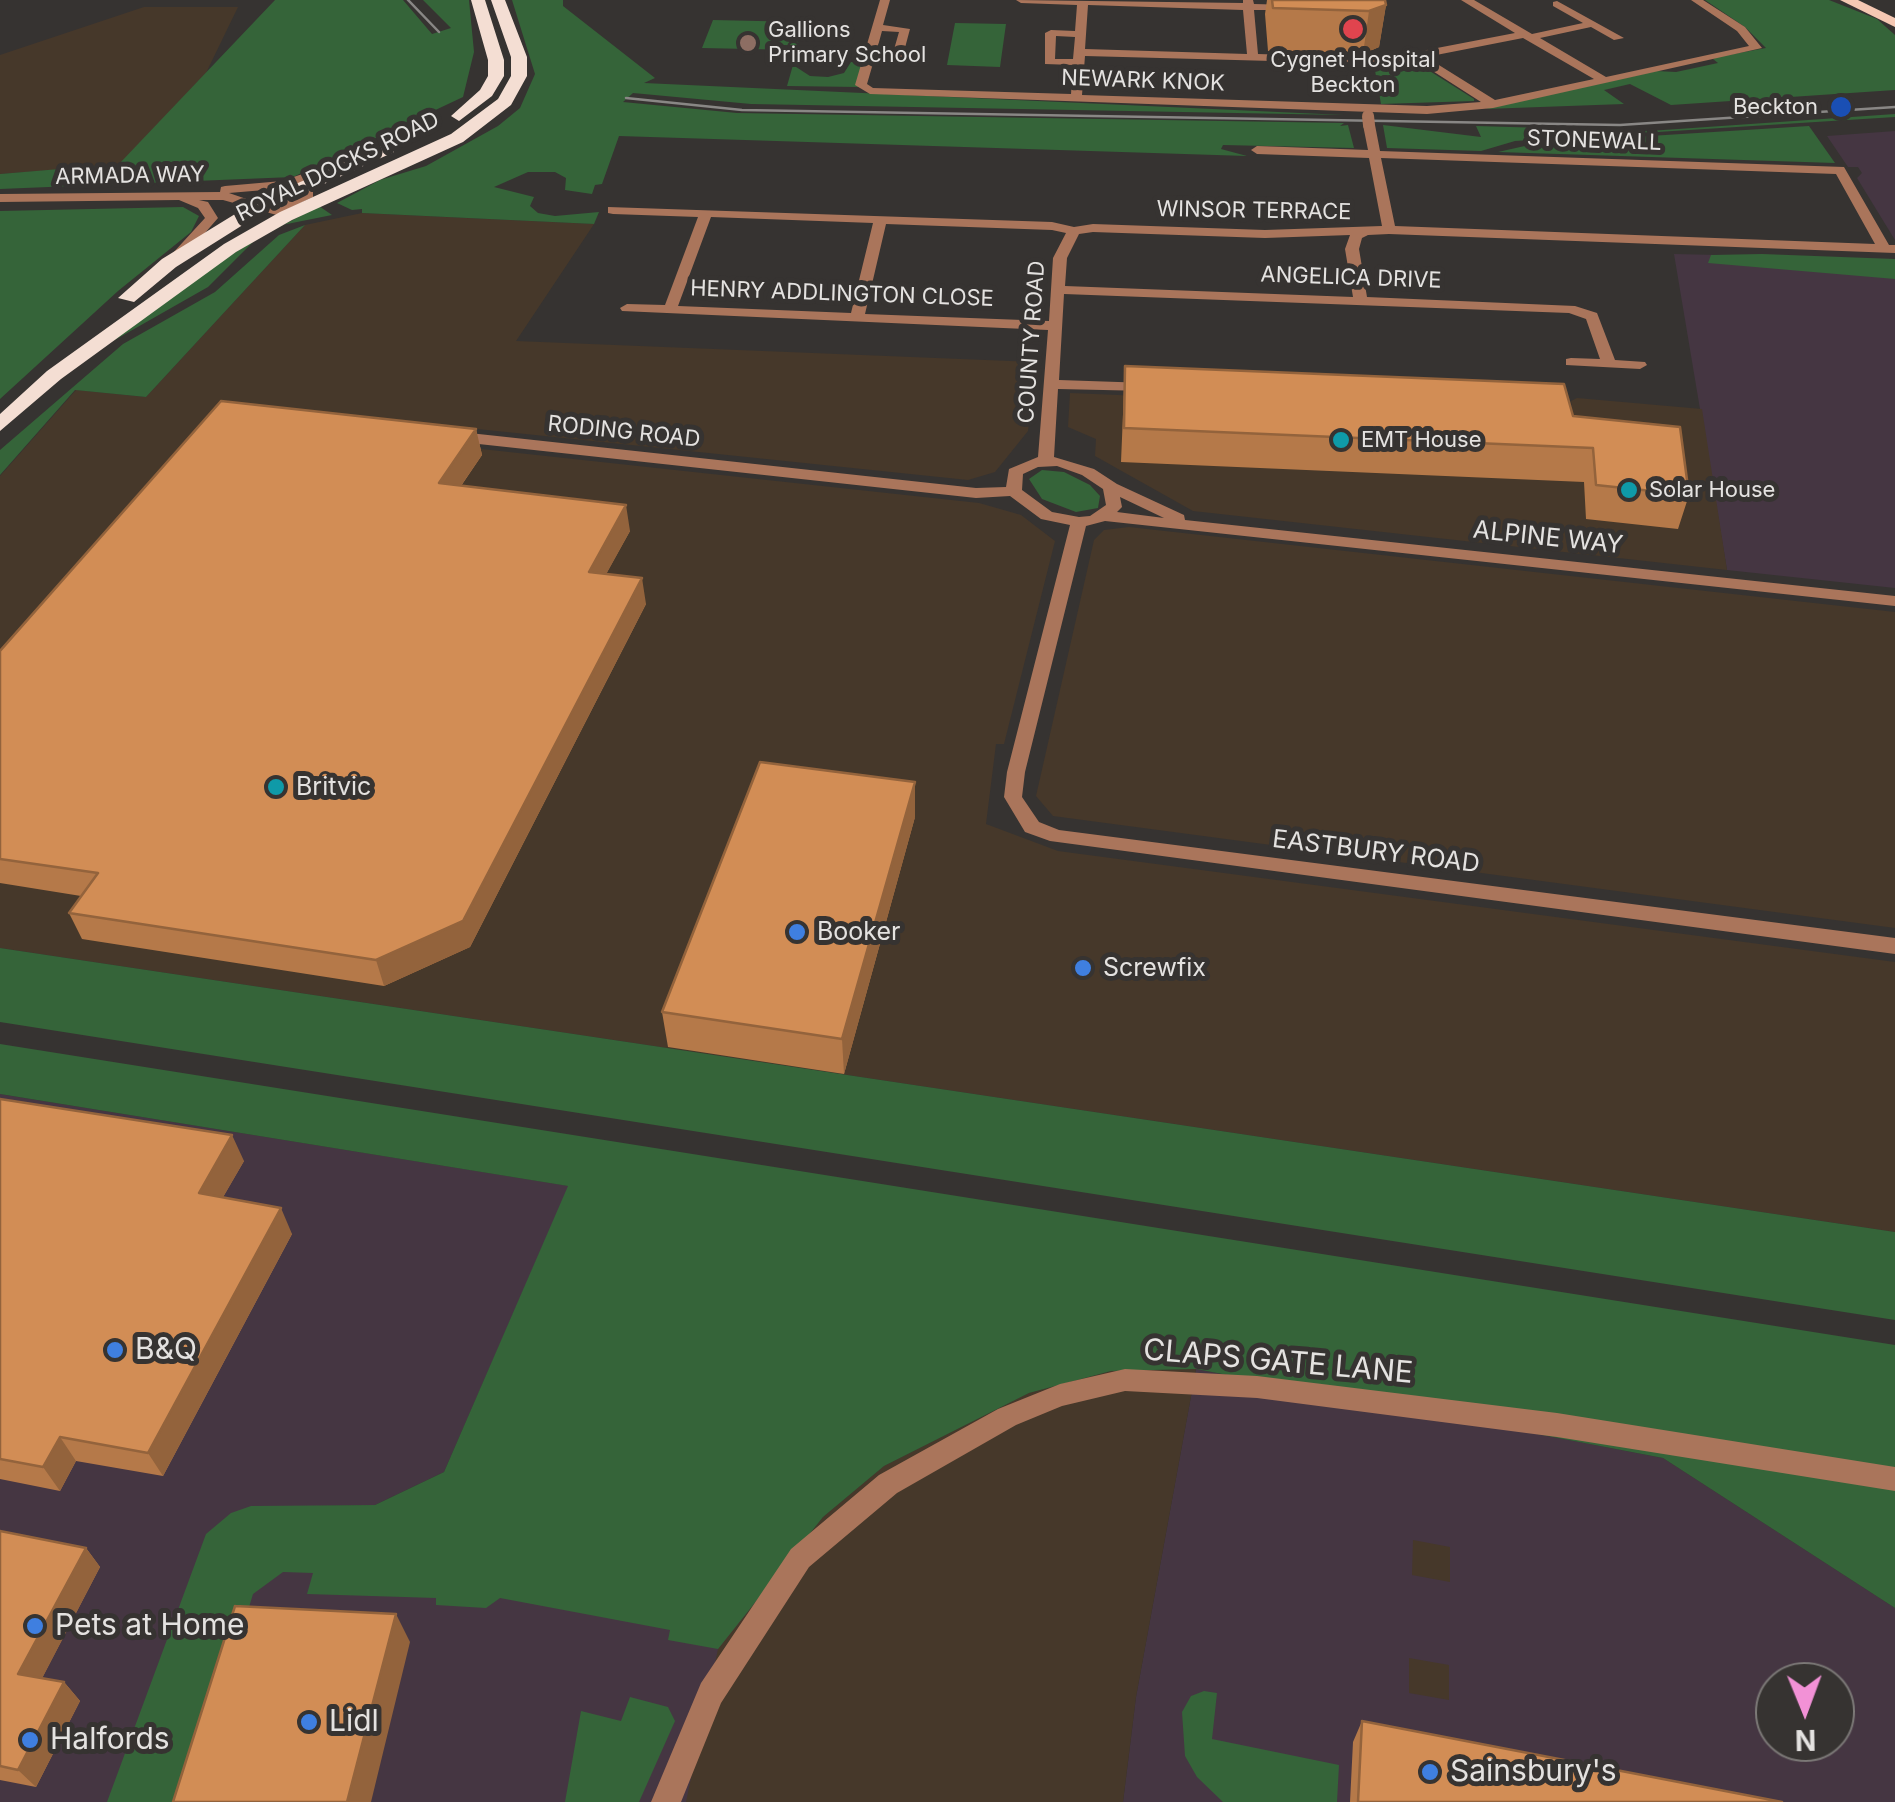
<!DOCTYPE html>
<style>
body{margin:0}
#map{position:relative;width:1895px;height:1802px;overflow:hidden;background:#363331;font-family:Inter,sans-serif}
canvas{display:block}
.north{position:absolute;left:1755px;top:1662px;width:100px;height:100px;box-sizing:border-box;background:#363331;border:2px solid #7c7977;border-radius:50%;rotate:179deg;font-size:28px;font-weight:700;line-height:40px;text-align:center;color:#e4e2e0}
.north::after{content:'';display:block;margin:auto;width:35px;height:45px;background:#f291d6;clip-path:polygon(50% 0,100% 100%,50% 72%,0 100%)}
</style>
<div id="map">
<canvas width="1895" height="1802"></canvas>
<div class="north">N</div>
</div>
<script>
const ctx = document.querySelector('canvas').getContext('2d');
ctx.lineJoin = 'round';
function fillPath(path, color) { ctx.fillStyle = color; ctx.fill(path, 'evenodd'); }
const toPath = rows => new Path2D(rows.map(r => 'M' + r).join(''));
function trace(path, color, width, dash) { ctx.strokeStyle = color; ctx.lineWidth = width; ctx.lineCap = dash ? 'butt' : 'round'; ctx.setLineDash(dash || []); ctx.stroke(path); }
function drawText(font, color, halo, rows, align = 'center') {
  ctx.font = font + ' Inter,sans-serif'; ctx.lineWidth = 10; ctx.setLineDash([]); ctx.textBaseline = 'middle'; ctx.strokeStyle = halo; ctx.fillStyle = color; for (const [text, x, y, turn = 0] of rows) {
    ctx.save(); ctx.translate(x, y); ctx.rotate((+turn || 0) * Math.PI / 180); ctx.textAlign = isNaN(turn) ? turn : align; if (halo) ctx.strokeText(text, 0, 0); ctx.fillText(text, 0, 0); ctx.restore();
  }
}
fillPath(toPath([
 [1895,131,1895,240,1857,178,1862,173,1858,167,1848,167,1827,136],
 [1674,254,1895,259,1895,588,1727,570],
 [0,1094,569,1186,444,1472,375,1505,262,1507,759,1593,691,1802,0,1802],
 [1196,1369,1663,1458,1895,1608,1895,1802,1123,1802,1136,1697],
 [1775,1682,1835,1682,1835,1742,1775,1742]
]), '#453642');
fillPath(toPath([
 [144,7,238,7,206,73,119,165,0,174,0,55],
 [362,213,594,224,516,341,1035,362,1028,431,995,472,968,480,237,404,426,443,979,503,1021,515,1055,541,1004,744,996,744,986,824,1058,851,1895,962,1895,1232,0,948,0,476,76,390,146,397,305,225],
 [1070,393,1573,414,1571,401,1577,398,1702,409,1727,570,1193,511,1095,456,1096,439,1068,427],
 [1129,527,1895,612,1895,928,1053,816,1036,796,1094,540,1104,530],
 [1196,1369,1136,1697,1123,1802,686,1802,718,1649,823,1517,884,1466,1029,1393,1111,1371],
 [1413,1540,1450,1547,1450,1582,1412,1575],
 [1409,1658,1449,1665,1449,1700,1409,1693]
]), '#46382a');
fillPath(toPath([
 [275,0,403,0,432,34,451,28,423,0,469,0,474,52,463,97,293,177,0,189,0,174,119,164],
 [512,0,563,0,563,6,655,78,644,83,1344,115,751,104,633,93,623,102,737,113,1344,123,1340,126,1348,125,1354,148,1223,145,1221,149,1247,156,619,136,602,184,595,185,592,194,565,190,566,178,555,172,528,172,494,187,534,197,530,206,538,213,555,216,599,212,594,224,362,213,362,209,352,210,337,203,380,180,426,166,498,126,520,108,535,74],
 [1705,0,1829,0,1877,19,1895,35,1895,90,1671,105,1630,84,1604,90,1624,104,1485,109,1656,71,1676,72,1718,63,1713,59,1717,57,1766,48,1745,27],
 [713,20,804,22,796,50,702,48],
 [955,23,1006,24,1000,67,947,65],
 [851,62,862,62,858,87,787,86,793,65,810,76,828,77,844,73],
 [1417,63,1474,99,1474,101,1381,104,1374,65],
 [1895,114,1895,117,1515,141,1481,151,1387,148,1383,125,1481,137,1476,126,1649,131],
 [1809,126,1835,163,1498,152,1538,143],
 [319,206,332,215,282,225,254,241,208,287,113,341,191,280,257,239],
 [183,207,199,216,191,232,118,291,0,399,0,211],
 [305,225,146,397,75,390,0,475,0,450,123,344,215,292,279,235],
 [1762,254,1895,259,1895,279,1708,263,1711,255],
 [1042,470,1064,472,1090,485,1100,496,1098,508,1076,512,1042,499,1029,479],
 [0,948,1895,1232,1895,1320,0,1022],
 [0,1044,1895,1345,1895,1608,1663,1458,1196,1369,1111,1371,1029,1393,884,1466,823,1517,718,1649,668,1640,670,1630,500,1598,486,1608,436,1605,436,1598,307,1594,313,1573,283,1572,253,1594,190,1802,107,1802,206,1534,231,1513,251,1506,375,1505,444,1472,568,1186,0,1094],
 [1204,1691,1217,1693,1212,1739,1339,1765,1337,1802,1223,1802,1197,1777,1185,1756,1182,1712,1191,1696],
 [630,1697,668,1707,675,1721,639,1802,565,1802,581,1711,621,1721]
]), '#356439');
fillPath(toPath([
 [880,0,890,0,883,25,910,29,902,59,874,60,867,84,873,88,1071,94,1073,65,1045,64,1045,33,1051,30,1075,31,1077,5,1021,3,1016,0,1243,3,1243,0,1253,0,1254,4,1292,5,1296,6,1296,10,1254,10,1258,54,1385,58,1515,33,1461,0,1474,0,1532,34,1583,23,1553,6,1553,2,1557,1,1624,38,1614,40,1591,27,1540,38,1606,77,1749,46,1737,31,1691,0,1703,0,1745,27,1762,48,1493,108,1427,114,870,94,855,85,880,0],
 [1088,5,1243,10,1247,54,1085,49,1088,5],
 [882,31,899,32,893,53,876,53,882,31],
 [1056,36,1075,37,1073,59,1055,59,1056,36],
 [1523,38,1594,79,1495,100,1426,57,1523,38],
 [1085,56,1385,64,1414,59,1481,102,1427,106,1082,95,1085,56],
 [1369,121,1375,125,1380,151,1844,167,1889,245,1895,245,1895,253,1389,234,1368,235,1362,238,1359,249,1367,297,1575,306,1597,313,1615,360,1645,362,1647,365,1640,369,1566,365,1566,359,1571,358,1600,359,1586,319,1569,313,1064,294,1059,380,1148,383,1155,387,1148,391,1058,389,1054,457,1094,469,1117,484,1184,515,1185,520,1895,596,1895,606,1105,521,1086,526,1025,772,1022,797,1039,822,1059,830,1895,938,1895,954,1050,841,1025,832,1004,797,1007,772,1070,525,1041,519,1010,496,976,498,451,441,443,436,451,431,976,488,1006,487,1009,469,1038,457,1048,330,622,311,620,308,627,304,665,305,698,217,613,214,608,213,608,207,1052,222,1074,227,1093,224,1265,230,1382,226,1369,158,1257,154,1251,150,1257,146,1368,150,1363,125,1369,121],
 [1381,158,1836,174,1875,244,1395,226,1381,158],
 [711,217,873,223,851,313,678,306,711,217],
 [886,224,1052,230,1066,233,1053,258,1049,321,865,314,886,224],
 [1093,232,1265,238,1350,235,1345,249,1353,297,1065,286,1067,258,1079,234,1093,232],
 [1057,466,1082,475,1103,489,1106,505,1090,516,1079,517,1052,512,1022,490,1023,474,1038,467,1057,466],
 [1120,497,1164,518,1117,512,1122,507,1120,497],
 [1125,1369,1257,1376,1557,1413,1895,1467,1895,1491,1557,1437,1257,1398,1125,1391,1062,1406,1016,1425,897,1493,809,1567,721,1703,681,1802,651,1802,701,1683,791,1549,879,1475,998,1409,1060,1384,1125,1369]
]), '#aa755b');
fillPath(toPath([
 [352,157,358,161,356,164,288,188,229,193,264,205,279,204,305,191,313,191,313,197,284,211,291,213,291,219,223,200,199,200,208,202,218,218,184,257,179,258,172,254,205,218,198,208,179,200,0,202,0,194,220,192,221,187,225,186,282,181,352,157]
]), '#aa755b');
fillPath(toPath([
 [1840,0,1858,0,1895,18,1895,27,1840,0]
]), '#f5c8b3');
fillPath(toPath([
 [471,0,485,0,504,60,504,76,492,96,459,121,451,116,480,90,488,76,488,60,471,0],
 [491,0,505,0,527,57,527,76,511,105,463,142,292,220,236,252,61,379,0,431,0,414,47,371,224,244,280,212,451,134,498,99,511,76,511,57,491,0],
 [388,143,394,144,394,152,265,211,176,267,134,302,118,298,162,259,253,203,388,143]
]), '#f4ded3');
trace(toPath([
 [408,0,439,32],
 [626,98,742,110,1620,125,1895,107]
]), '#898785', 2.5);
trace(toPath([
 [1368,116,1369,125]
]), '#aa755b', 12);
fillPath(toPath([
 [1267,0,1385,0,1386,5,1379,47,1363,54,1268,51,1265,14],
 [1125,366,1573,416,1689,495,1678,529,1586,519,1584,482,1121,462],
 [476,429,482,455,461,486,630,531,606,574,646,604,470,947,384,986,82,939,69,913,81,896,0,883,0,651],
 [915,817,844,1074,668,1047,662,1012],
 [0,1099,244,1161,223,1197,292,1234,163,1476,76,1461,60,1491,0,1479],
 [0,1531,86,1548,100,1567,42,1678,64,1682,80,1701,36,1787,0,1780],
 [1362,1721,1782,1802,1350,1802,1353,1742]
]), '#b57949');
fillPath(toPath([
 [1386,5,1379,47,1363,54,1369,11],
 [476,429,482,455,445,509,439,483],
 [626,505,630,531,593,598,589,572],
 [642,578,646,604,470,947,384,986,376,960],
 [915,782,915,817,844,1074,842,1039],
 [232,1135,244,1161,211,1218,199,1193],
 [281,1208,292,1234,163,1476,148,1453],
 [60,1437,76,1461,60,1491,43,1467],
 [86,1548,100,1567,35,1692,18,1674],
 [396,1614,410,1642,371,1802,347,1802],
 [64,1682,80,1701,36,1787,18,1770]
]), '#93633c');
const building = toPath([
 [1272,0,1385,0,1386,5,1369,11,1273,8,1272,0],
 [1125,366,1564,384,1573,416,1680,427,1689,495,1596,485,1593,448,1124,428,1125,366],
 [221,401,476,429,439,483,626,505,589,572,642,578,463,921,376,960,69,913,98,873,0,859,0,651,221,401],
 [760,762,915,782,842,1039,662,1012,760,762],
 [0,1099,232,1135,199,1193,281,1208,148,1453,60,1437,43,1467,0,1459,0,1099],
 [0,1531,86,1548,18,1674,64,1682,18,1770,0,1766,0,1531],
 [235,1606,396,1614,347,1802,173,1802,235,1606],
 [1362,1721,1782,1802,1358,1802,1362,1721]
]);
fillPath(building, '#d28d55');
trace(building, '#93633c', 2.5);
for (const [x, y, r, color] of [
 [1353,29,12,"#e0444e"],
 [748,43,10,"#8d6e63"],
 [1841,107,12,"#1a4fb4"],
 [1341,440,10,"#0f9aa8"],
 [1629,490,10,"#0f9aa8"],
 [276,787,10,"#0f9aa8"],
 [797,932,10,"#3f7fe0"],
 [1083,968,10,"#3f7fe0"],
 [115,1350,10,"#3f7fe0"],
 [35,1626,10,"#3f7fe0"],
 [309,1722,10,"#3f7fe0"],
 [30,1740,10,"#3f7fe0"],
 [1430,1772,10,"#3f7fe0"]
]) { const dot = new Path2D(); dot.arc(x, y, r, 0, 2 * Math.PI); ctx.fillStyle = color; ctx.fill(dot); trace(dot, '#363331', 4); }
drawText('22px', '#e4e2e0', '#363331', [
 ["Gallions",768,30],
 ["Primary School",768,55],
 ["Cygnet Hospital",1353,60,"center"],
 ["Beckton",1353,85,"center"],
 ["Beckton",1818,107,"right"],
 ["EMT House",1361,440],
 ["Solar House",1649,490]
], 'left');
drawText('22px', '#e4e2e0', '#363331', [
 ["NEWARK KNOK",1143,81,2],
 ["STONEWALL",1594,141,2],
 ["ROYAL DOCKS ROAD",338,167,-26],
 ["ARMADA WAY",130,176,-1],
 ["WINSOR TERRACE",1254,211,1],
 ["ANGELICA DRIVE",1351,278,2],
 ["HENRY ADDLINGTON CLOSE",842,294,2],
 ["COUNTY ROAD",1032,342,-86],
 ["RODING ROAD",624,432,6]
]);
drawText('25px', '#e4e2e0', '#363331', [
 ["ALPINE WAY",1548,538,6],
 ["EASTBURY ROAD",1376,852,7]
]);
drawText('25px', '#e4e2e0', '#363331', [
 ["Britvic",296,787],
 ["Booker",817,932],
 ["Screwfix",1103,968]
], 'left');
drawText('30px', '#e4e2e0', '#363331', [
 ["B&Q",135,1350],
 ["Pets at Home",55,1626],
 ["Lidl",329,1722],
 ["Halfords",50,1740],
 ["Sainsbury's",1450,1772]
], 'left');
drawText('30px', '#e4e2e0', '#363331', [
 ["CLAPS GATE LANE",1278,1362,5]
]);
</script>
